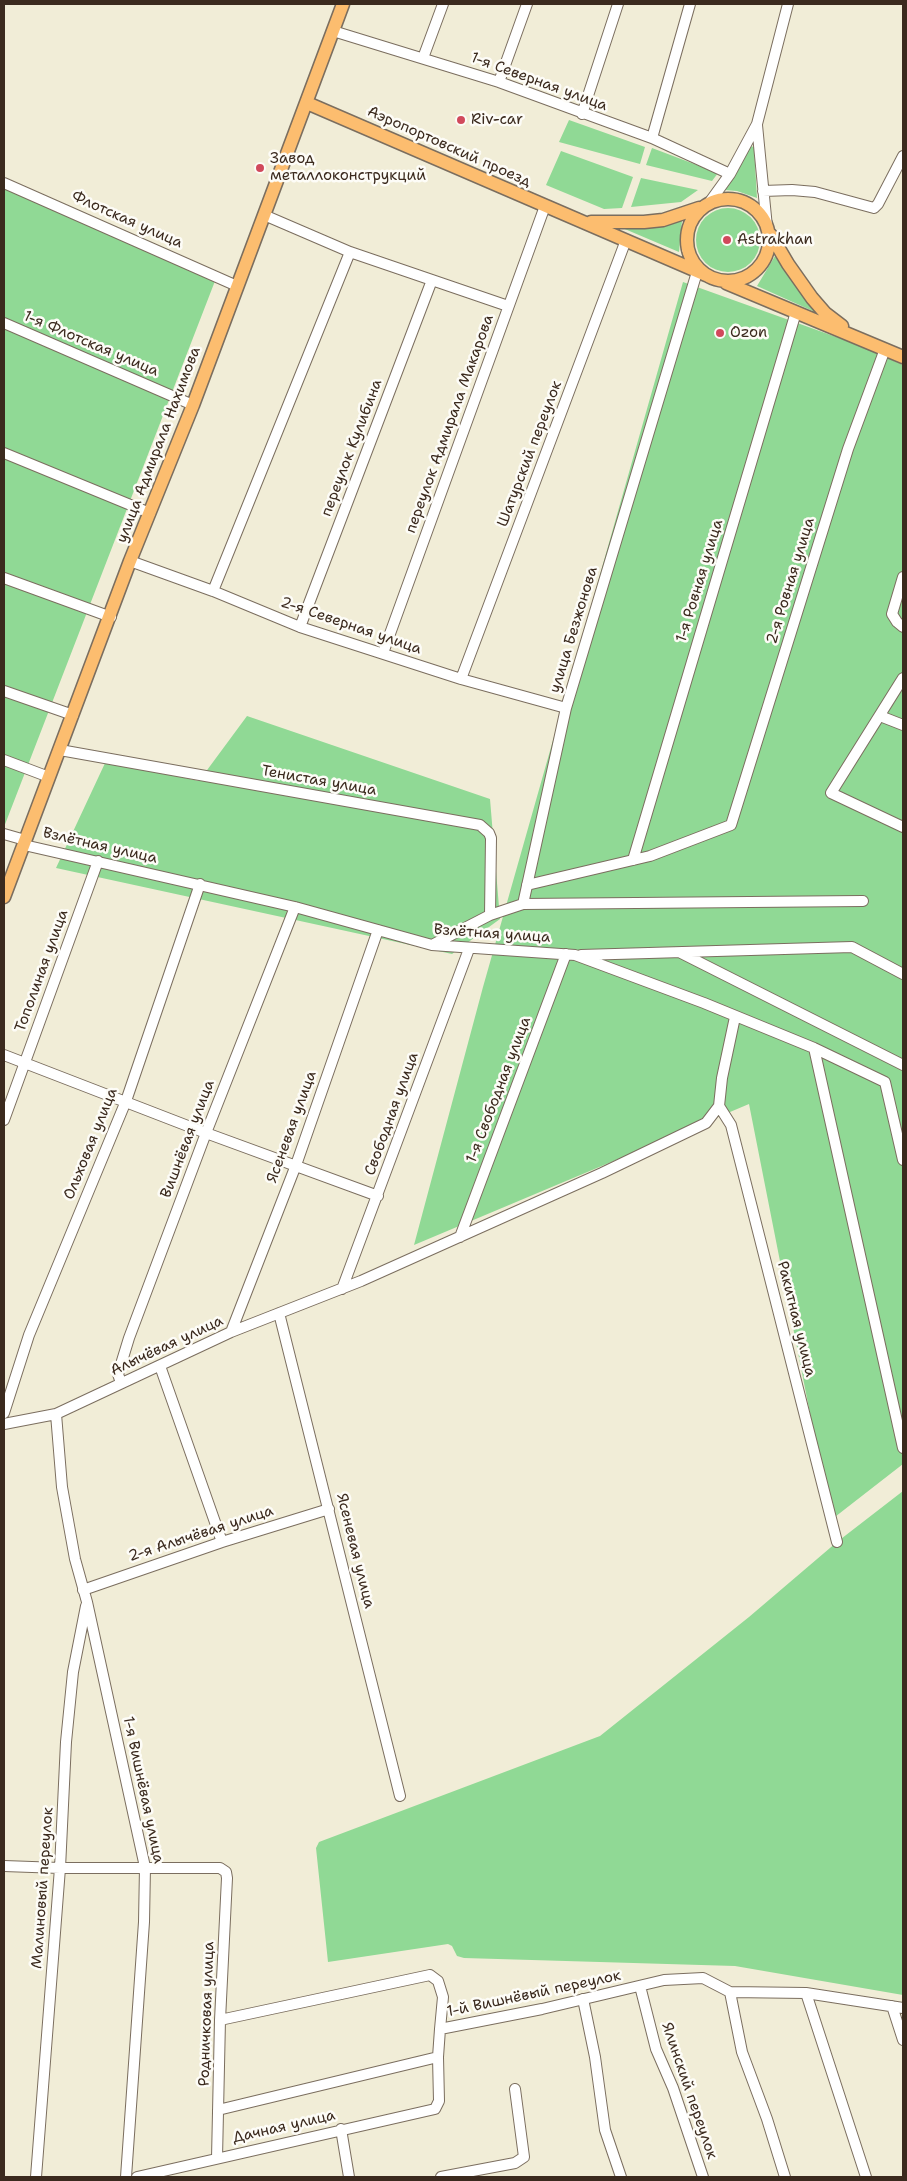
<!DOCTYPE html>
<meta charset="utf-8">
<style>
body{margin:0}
#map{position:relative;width:907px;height:2181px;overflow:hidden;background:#f1edd7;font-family:"Shantell Sans",sans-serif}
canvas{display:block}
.frame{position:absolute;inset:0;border:5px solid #3b2a1e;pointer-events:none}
</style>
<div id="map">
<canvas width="907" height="2181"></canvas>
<div class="frame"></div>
</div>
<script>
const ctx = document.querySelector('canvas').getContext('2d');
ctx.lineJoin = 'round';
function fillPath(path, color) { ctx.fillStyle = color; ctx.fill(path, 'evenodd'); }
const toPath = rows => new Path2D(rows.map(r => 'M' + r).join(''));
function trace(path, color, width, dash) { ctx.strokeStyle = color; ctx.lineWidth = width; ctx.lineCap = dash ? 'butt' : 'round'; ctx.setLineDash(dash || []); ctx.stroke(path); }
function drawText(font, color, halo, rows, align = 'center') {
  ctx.font = font + ' "Shantell Sans",sans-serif'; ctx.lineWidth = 5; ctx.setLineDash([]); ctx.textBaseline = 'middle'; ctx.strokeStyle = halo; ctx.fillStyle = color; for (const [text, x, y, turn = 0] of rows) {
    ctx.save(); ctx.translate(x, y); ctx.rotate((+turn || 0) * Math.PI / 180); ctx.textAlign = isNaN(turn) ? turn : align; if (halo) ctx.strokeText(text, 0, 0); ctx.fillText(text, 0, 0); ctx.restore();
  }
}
fillPath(toPath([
 [569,120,645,147,640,164,559,142],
 [750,146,754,147,757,198,737,191,725,190],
 [652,148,718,173,712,181,646,165],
 [561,151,633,177,622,208,604,209,546,185],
 [641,178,698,190,681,202,631,207],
 [4,187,215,281,4,827],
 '696 240a32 32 0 1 1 64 0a32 32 0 1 1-64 0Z',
 [682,221,679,252,620,227,658,226],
 [775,256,816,310,815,312,757,286],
 [683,282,853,343,903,365,903,1464,831,1520,749,1104,414,1245,483,987],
 [247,716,490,799,500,919,452,954,56,868,106,761,199,781],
 [903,1491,903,1995,735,1966,464,1958,457,1956,452,1946,448,1944,328,1962,316,1848,319,1842,600,1736,749,1617,837,1542]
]), '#90d995');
const minor = toPath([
 [333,31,499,82,652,138,730,174],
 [423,58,443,4],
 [499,82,527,4],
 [582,114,618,4],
 [757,125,767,227],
 [652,138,690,4],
 [4,183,237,286],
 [763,191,792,190,815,192,874,208,878,204,903,156],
 [709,203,730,174,757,124,788,4],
 [264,215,350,252,508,306],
 [4,323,193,405],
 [4,453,150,513],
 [130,561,213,591,300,627,461,679,566,708],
 [903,577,892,614,897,622,903,627],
 [4,578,111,617],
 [213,591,350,252],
 [300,627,432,280],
 [383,653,545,206],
 [903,678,831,793,903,827],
 [461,679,626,240],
 [4,691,73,715],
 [880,716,903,725],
 [60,750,480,825,489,833,491,838,490,915],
 [4,760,49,777],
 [4,834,25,840],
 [24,845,295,907,432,945,575,955,704,1003,814,1048,885,1082,903,1160],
 [633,860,796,312],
 [527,885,650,856,731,825,848,449,885,349],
 [523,904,863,901],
 [432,945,490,915,523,904,566,708,697,272,687,249],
 [681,953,903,1065],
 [581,955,852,947,903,974],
 [814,1048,903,1448],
 [4,1055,206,1133,378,1196],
 [719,1106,731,1125,837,1542],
 [4,1120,98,861],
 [460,1237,566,954],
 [342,1289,469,949],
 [279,1313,400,1796],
 [231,1332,296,1165,378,930],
 [160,1366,222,1542],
 [121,1383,118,1374,129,1338,206,1133,295,907],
 [4,1413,29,1335,126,1101,200,884],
 [56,1414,62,1487,75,1559,87,1602,145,1867,144,1922,126,2177],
 [4,1424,56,1414,231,1332,361,1281,602,1173,706,1123,719,1106,722,1078,735,1017],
 [83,1590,222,1542,329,1509],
 [4,1866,60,1868,220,1868,226,1872,227,1878,220,2020,217,2158],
 [640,1986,656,2049,673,2088,703,2177],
 [730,1992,742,2052,767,2119,785,2177],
 [806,1993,866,2177],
 [583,1999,595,2057,605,2130,621,2177],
 [892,2006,903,2040],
 [220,2020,430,1975,438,1981,443,1997,440,2029,542,2009,664,1980,703,1978,730,1992,806,1993,903,2008],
 [218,2110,438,2057],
 [341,2129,349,2177],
 [36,2177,60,1868,66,1742,73,1672,86,1606],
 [137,2177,435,2109,439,2101,438,2057,440,2029],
 [441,2177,515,2163,524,2157,515,2089]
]);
const major = toPath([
 [307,103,706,275],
 '687 240a41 41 0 1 1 82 0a41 41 0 1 1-82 0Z',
 [591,222,644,222,663,220,699,208],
 [771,235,788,264,812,298,825,313,842,326],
 [726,283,903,357],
 [4,897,130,561,193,405,343,4]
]);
trace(minor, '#7b6e5f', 12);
trace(major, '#7b6e5f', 15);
trace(minor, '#fff', 10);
trace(major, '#fcbd6f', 12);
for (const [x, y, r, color] of [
 [461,120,5,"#d1495b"],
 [260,168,5,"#d1495b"],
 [727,240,5,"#d1495b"],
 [720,333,5,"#d1495b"]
]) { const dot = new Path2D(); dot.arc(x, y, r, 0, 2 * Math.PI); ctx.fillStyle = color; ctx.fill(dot); trace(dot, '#fdfcf7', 2); }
drawText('15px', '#3b2a1e', '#fdfcf7', [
 ["1-я Северная улица",539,82,20],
 ["Аэропортовский проезд",449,147,24],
 ["Флотская улица",127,220,24],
 ["1-я Флотская улица",91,344,23],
 ["переулок Адмирала Макарова",450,424,-70],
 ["улица Адмирала Нахимова",159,445,-69],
 ["переулок Кулибина",352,448,-69],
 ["Шатурский переулок",530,454,-69],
 ["1-я Ровная улица",700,581,-73],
 ["2-я Ровная улица",791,581,-73],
 ["2-я Северная улица",351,626,19],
 ["улица Безжонова",574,630,-73],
 ["Тенистая улица",319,781,10],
 ["Взлётная улица",100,846,13],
 ["Взлётная улица",492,934,4],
 ["Тополиная улица",42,971,-70],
 ["1-я Свободная улица",499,1090,-69],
 ["Свободная улица",392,1114,-70],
 ["Ясеневая улица",292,1127,-70],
 ["Вишнёвая улица",188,1139,-69],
 ["Ольховая улица",91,1144,-68],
 ["Ракитная улица",796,1319,76],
 ["Алычёвая улица",167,1346,-25],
 ["2-я Алычёвая улица",201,1534,-18],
 ["Ясеневая улица",355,1551,76],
 ["1-я Вишнёвая улица",143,1790,78],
 ["Малиновый переулок",43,1888,-86],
 ["1-й Вишнёвый переулок",534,1994,-12],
 ["Родничковая улица",207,2014,-88],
 ["Ялинский переулок",689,2091,71],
 ["Дачная улица",284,2127,-13]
]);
drawText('15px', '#3b2a1e', '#fdfcf7', [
 ["Riv-car",471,120],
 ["Завод",270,159],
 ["металлоконструкций",270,176],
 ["Astrakhan",737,240],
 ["Ozon",730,333]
], 'left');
</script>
